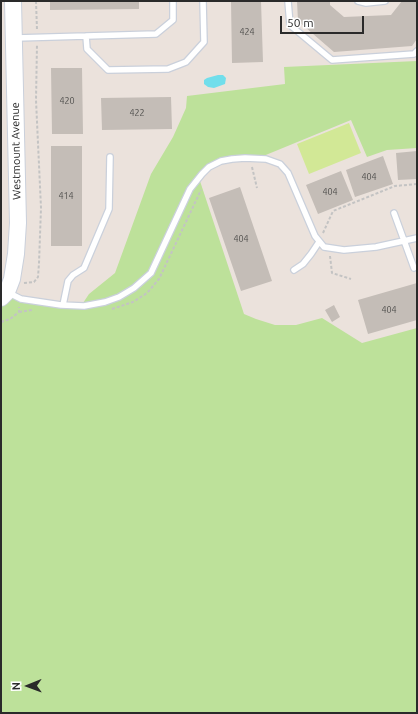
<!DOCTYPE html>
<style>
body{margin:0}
#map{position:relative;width:418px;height:714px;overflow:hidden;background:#ebe2dc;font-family:Ubuntu,sans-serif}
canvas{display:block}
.frame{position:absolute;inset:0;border:2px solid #2a2a2a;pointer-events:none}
.north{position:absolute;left:8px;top:666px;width:40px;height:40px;-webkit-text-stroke:3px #fff;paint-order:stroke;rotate:269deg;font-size:11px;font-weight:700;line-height:16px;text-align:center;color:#2a2a2a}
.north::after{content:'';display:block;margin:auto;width:14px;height:18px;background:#2a2a2a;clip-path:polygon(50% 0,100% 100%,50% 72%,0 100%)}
.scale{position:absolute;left:280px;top:16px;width:84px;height:18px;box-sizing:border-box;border:2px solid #2a2a2a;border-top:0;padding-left:5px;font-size:12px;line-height:14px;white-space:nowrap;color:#2a2a2a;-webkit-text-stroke:3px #fff;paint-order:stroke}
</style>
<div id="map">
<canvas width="418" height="714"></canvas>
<div class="frame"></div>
<div class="north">N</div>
<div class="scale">50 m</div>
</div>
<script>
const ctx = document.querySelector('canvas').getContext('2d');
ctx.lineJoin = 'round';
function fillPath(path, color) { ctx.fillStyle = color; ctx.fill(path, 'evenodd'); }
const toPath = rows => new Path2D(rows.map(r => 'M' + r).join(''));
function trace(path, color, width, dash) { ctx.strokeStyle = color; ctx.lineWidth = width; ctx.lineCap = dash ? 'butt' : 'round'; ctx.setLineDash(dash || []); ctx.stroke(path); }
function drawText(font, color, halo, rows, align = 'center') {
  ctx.font = font + ' Ubuntu,sans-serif'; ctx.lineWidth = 4; ctx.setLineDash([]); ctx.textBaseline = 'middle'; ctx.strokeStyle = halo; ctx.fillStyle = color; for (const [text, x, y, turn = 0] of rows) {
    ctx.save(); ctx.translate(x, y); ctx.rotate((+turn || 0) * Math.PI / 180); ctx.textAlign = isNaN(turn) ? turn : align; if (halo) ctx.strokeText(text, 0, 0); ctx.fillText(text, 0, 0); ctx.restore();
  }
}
fillPath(toPath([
 [417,61,417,148,387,150,367,157,351,120,256,159,232,159,209,168,199,178,244,314,256,319,275,325,296,325,322,318,362,343,417,328,417,713,1,713,1,299,7,293,20,300,81,306,89,294,115,273,151,174,173,137,186,108,187,96,285,84,284,67]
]), '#bde19a');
fillPath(toPath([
 [349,123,361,153,309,174,297,144]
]), '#d2e896');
fillPath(toPath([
 [218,75,223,75,226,78,225,84,214,88,208,87,204,84,204,80,207,78]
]), '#71deeb');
fillPath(toPath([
 [50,1,139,1,139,9,50,10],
 [231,1,261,1,263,62,232,63],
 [297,1,330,1,330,5,344,17,391,15,402,1,417,1,417,39,412,46,334,52,298,21],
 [51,68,82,68,83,134,52,134],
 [171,97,172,129,102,130,101,98],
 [51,146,82,146,82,246,51,246],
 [417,151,417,179,398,180,396,153],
 [383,156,393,184,355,197,346,170],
 [341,171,353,200,318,214,306,185],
 [240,187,272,281,241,291,209,198],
 [417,283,417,320,368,334,358,300],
 [334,305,340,317,332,322,325,310]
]), '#c4bdb7');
const lane = toPath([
 [288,1,290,25,332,60,414,54,417,51],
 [358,1,366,3,385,1],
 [86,36,87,49,108,70,168,69,186,62,204,42,203,1],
 [16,38,156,34,173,20,173,1],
 [394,213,414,268],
 [294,270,303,264,311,254,319,242],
 [7,292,21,299,61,305,84,306,105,302,119,297,134,288,151,273,190,189,202,174,209,167,221,161,232,159,245,158,266,159,280,164,288,173,315,236,324,247,344,250,376,247,417,238],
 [63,305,68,281,73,275,84,268,109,209,110,157]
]);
const secondary = toPath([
 [1,298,7,292,12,279,16,254,18,223,13,1]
]);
trace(lane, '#cad0db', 8);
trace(secondary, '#cad0db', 18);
trace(toPath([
 [36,1,37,30],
 [252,167,257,188],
 [323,233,333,211,395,186,417,184],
 [330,256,332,273,351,279],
 [24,283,34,282,38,277,39,263,41,208,36,100,37,44],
 [112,309,133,302,147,293,159,279,201,190],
 [19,312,32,310],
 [1,322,10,319,19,312,19,307]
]), '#c3c3c3', 2, [3, 2]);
trace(lane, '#fff', 5.5);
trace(secondary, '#fff', 16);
drawText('9px', '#504f4d', null, [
 ["424",247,32],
 ["420",67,101],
 ["422",137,113],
 ["404",369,177],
 ["404",330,192],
 ["414",66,196],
 ["404",241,239],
 ["404",389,310]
]);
drawText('11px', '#2a2a2a', '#fff', [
 ["Westmount Avenue",16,151,-91]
]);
</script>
